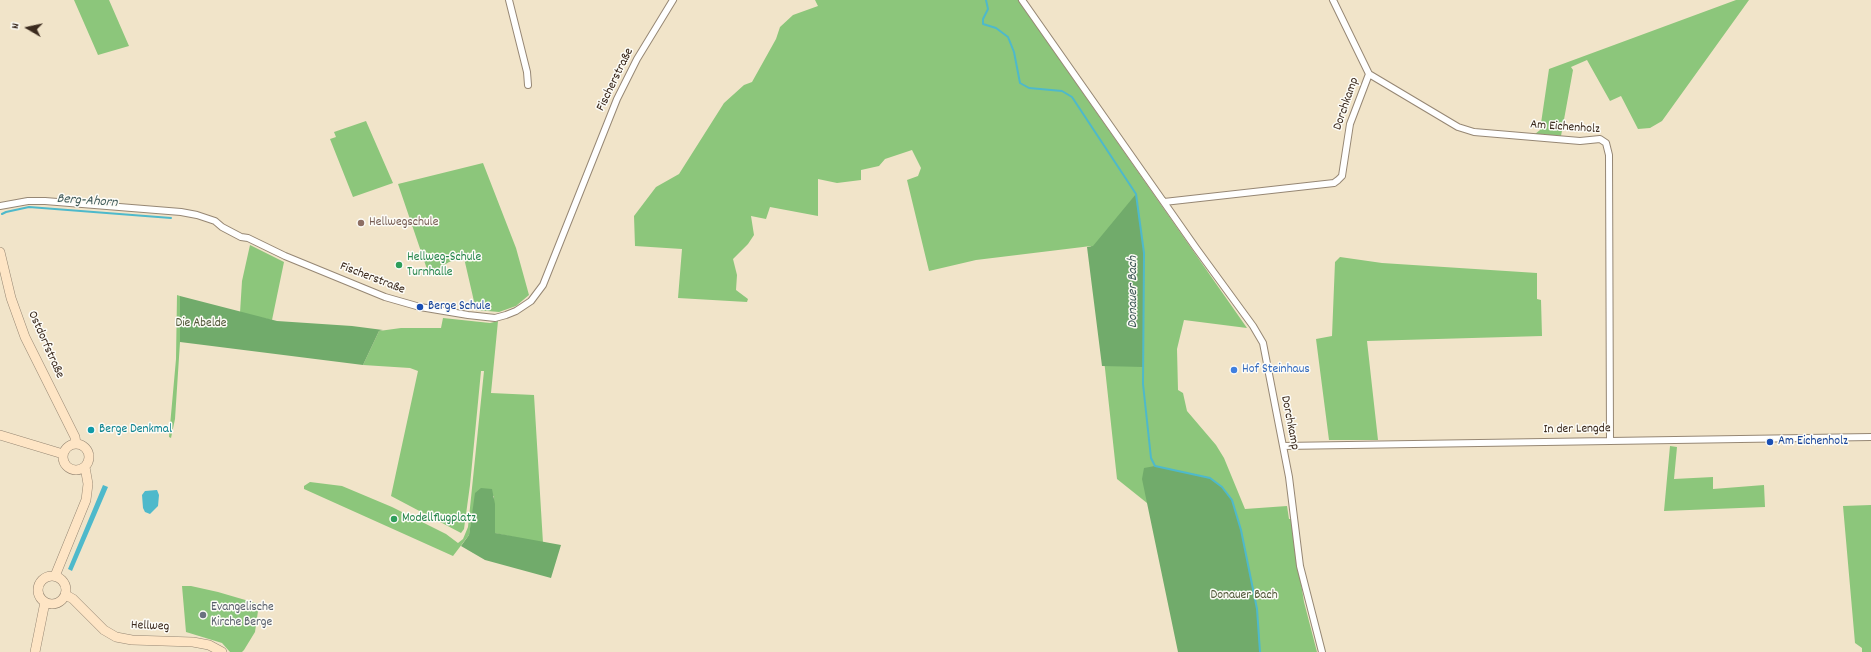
<!DOCTYPE html>
<meta charset="utf-8">
<style>
body{margin:0}
#map{position:relative;width:1871px;height:652px;overflow:hidden;background:#f1e4c9;font-family:Dekko,sans-serif}
canvas{display:block}
.north{position:absolute;left:8px;top:8px;width:40px;height:40px;-webkit-text-stroke:3px #fdfcf7;paint-order:stroke;rotate:279deg;font-size:11px;font-weight:700;line-height:16px;text-align:center;color:#3b2a1e}
.north::after{content:'';display:block;margin:auto;width:14px;height:18px;background:#3b2a1e;clip-path:polygon(50% 0,100% 100%,50% 72%,0 100%)}
</style>
<div id="map">
<canvas width="1871" height="652"></canvas>
<div class="north">N</div>
</div>
<script>
const ctx = document.querySelector('canvas').getContext('2d');
ctx.lineJoin = 'round';
function fillPath(path, color) { ctx.fillStyle = color; ctx.fill(path, 'evenodd'); }
const toPath = rows => new Path2D(rows.map(r => 'M' + r).join(''));
function trace(path, color, width, dash) { ctx.strokeStyle = color; ctx.lineWidth = width; ctx.lineCap = dash ? 'butt' : 'round'; ctx.setLineDash(dash || []); ctx.stroke(path); }
function drawText(font, color, halo, rows, align = 'center') {
  ctx.font = font + ' Dekko,sans-serif'; ctx.lineWidth = 3; ctx.setLineDash([]); ctx.textBaseline = 'middle'; ctx.strokeStyle = halo; ctx.fillStyle = color; for (const [text, x, y, turn = 0] of rows) {
    ctx.save(); ctx.translate(x, y); ctx.rotate((+turn || 0) * Math.PI / 180); ctx.textAlign = isNaN(turn) ? turn : align; if (halo) ctx.strokeText(text, 0, 0); ctx.fillText(text, 0, 0); ctx.restore();
  }
}
fillPath(toPath([
 [74,0,109,0,129,46,98,55],
 [815,0,1018,0,1247,328,1184,320,1177,349,1178,390,1183,393,1187,411,1216,445,1224,458,1245,509,1287,506,1289,519,1291,519,1304,602,1317,652,1182,652,1167,519,1117,479,1092,249,1091,246,976,260,929,271,907,180,918,176,921,168,912,150,885,159,879,166,861,170,861,180,837,183,818,179,818,216,770,207,766,219,751,216,754,235,748,244,733,259,737,275,736,290,748,299,747,302,678,298,682,249,635,246,634,216,656,187,679,174,724,103,744,85,752,82,776,39,780,27,793,15,818,6],
 [1736,0,1749,0,1662,121,1650,128,1638,129,1621,96,1610,101,1587,60,1571,67,1573,70,1561,136,1535,134,1540,130,1549,69],
 [366,121,393,183,353,197,330,139,336,137,334,132],
 [483,163,516,248,529,295,516,306,499,312,476,310,464,258,449,262,429,275,398,184],
 [250,245,284,262,272,320,240,313,242,281],
 [1340,257,1382,263,1537,273,1537,299,1541,300,1542,336,1367,341,1378,440,1329,440,1316,339,1332,336,1335,262],
 [177,295,180,296,180,342,175,419,171,438,169,437,176,359],
 [443,318,490,323,498,321,491,393,534,395,543,543,494,533,494,496,476,493,469,535,453,556,304,489,304,486,310,482,342,486,392,507,446,534,458,543,463,539,468,527,484,371,481,371,470,485,464,529,461,533,391,496,418,371,410,368,363,365,379,331,401,328,441,328],
 [1670,446,1677,447,1674,479,1713,477,1713,489,1764,485,1765,507,1664,511],
 [1871,505,1871,652,1862,652,1862,648,1855,643,1843,506],
 [182,586,191,586,218,592,259,604,255,632,244,650,242,652,230,652,222,643,186,632]
]), '#8cc67b');
fillPath(toPath([
 [1136,194,1144,253,1144,367,1102,366,1087,247,1093,246],
 [180,296,277,321,352,326,383,330,379,331,363,365,180,342],
 [1155,466,1210,478,1222,487,1232,500,1241,530,1257,609,1260,652,1178,652,1142,479,1144,468],
 [481,488,492,489,495,504,495,533,561,545,551,578,485,560,461,546,469,535,475,493]
]), '#71ab6b');
fillPath(toPath([
 [103,485,108,487,72,571,68,569],
 [157,490,159,495,158,506,150,514,145,512,143,508,142,495,145,491]
]), '#4eb9cb');
trace(toPath([
 [986,0,988,9,983,19,983,24,996,28,1008,37,1014,52,1020,83,1029,88,1062,91,1072,97,1136,194,1144,253,1143,384,1151,458,1155,466,1210,478,1222,487,1232,500,1241,530,1257,609,1260,652],
 [2,214,6,212,29,207,171,218]
]), '#4eb9cb', 2);
const street = toPath([
 [509,0,527,72,528,85],
 [1022,0,1196,248,1253,326,1263,343,1289,477,1300,566,1322,652],
 [1333,0,1369,74,1458,127,1474,132,1580,141,1600,139,1606,143,1609,155,1610,441],
 [1164,202,1334,183,1338,180,1342,176,1350,124,1369,74],
 [0,206,28,201,45,201,181,212,197,215,215,221,222,227,241,237,248,238,285,256,385,297,420,307,468,315,495,318,506,315,516,311,531,301,543,285,617,99,637,59,673,0],
 [1283,446,1871,437]
]);
const secondary = toPath([
 [0,252,11,298,25,337,75,437,76,444],
 [0,435,63,454],
 '63 457a13 13 0 1 1 26 0a13 13 0 1 1-26 0Z',
 [55,576,86,500,88,484,85,467],
 '38 590a14 14 0 1 1 28 0a14 14 0 1 1-28 0Z',
 [66,595,73,599,104,630,116,637,132,640,193,642,209,645,222,652],
 [35,652,45,602]
]);
trace(street, '#968774', 8);
trace(secondary, '#968774', 10);
trace(street, '#fff', 6);
trace(secondary, '#fee5c5', 9);
for (const [x, y, r, color] of [
 [361,223,4,"#8d6e63"],
 [399,265,4,"#2e9e5b"],
 [420,307,4,"#1a4fb4"],
 [1234,370,4,"#3f7fe0"],
 [91,430,4,"#0f9aa8"],
 [1770,442,4,"#1a4fb4"],
 [394,519,4,"#2e9e5b"],
 [203,615,4,"#6b7280"]
]) { const dot = new Path2D(); dot.arc(x, y, r, 0, 2 * Math.PI); ctx.fillStyle = color; ctx.fill(dot); trace(dot, '#fdfcf7', 1.5); }
drawText('13px', '#3b2a1e', '#fdfcf7', [
 ["Fischerstraße",616,80,-64],
 ["Dorchkamp",1347,104,-71],
 ["Am Eichenholz",1565,128,4],
 ["Fischerstraße",372,279,21],
 ["Ostdorfstraße",45,345,66],
 ["Dorchkamp",1289,423,79],
 ["In der Lengde",1577,430,-1],
 ["Hellweg",150,627,2]
]);
drawText('13px', '#785e54', '#fdfcf7', [
 ["Hellwegschule",369,223]
], 'left');
drawText('13px', '#27864d', '#fdfcf7', [
 ["Hellweg-Schule",407,258],
 ["Turnhalle",407,273],
 ["Modellflugplatz",402,519]
], 'left');
drawText('13px', '#164399', '#fdfcf7', [
 ["Berge Schule",428,307],
 ["Am Eichenholz",1778,442]
], 'left');
drawText('13px', '#53593a', '#fdfcf7', [
 ["Die Abelde",201,324],
 ["Donauer Bach",1244,596]
]);
drawText('13px', '#366cbe', '#fdfcf7', [
 ["Hof Steinhaus",1242,370]
], 'left');
drawText('13px', '#0d838f', '#fdfcf7', [
 ["Berge Denkmal",99,430]
], 'left');
drawText('13px', '#5b616d', '#fdfcf7', [
 ["Evangelische",211,608],
 ["Kirche Berge",211,623]
], 'left');
drawText('italic 14px', '#425c5b', '#fdfcf7', [
 ["Berg-Ahorn",87,202,4],
 ["Donauer Bach",1134,292,-90]
]);
</script>
